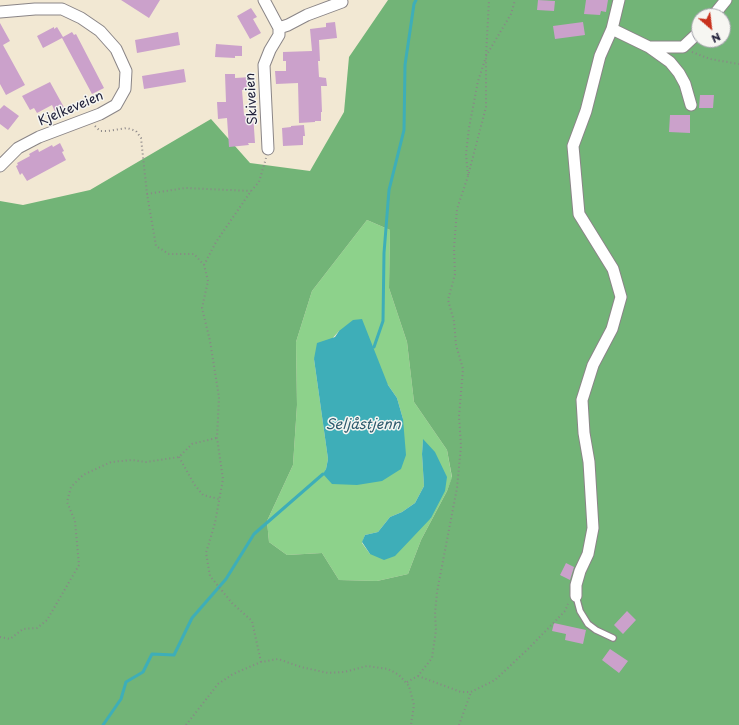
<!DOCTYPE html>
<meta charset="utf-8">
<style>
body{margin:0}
#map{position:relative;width:739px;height:725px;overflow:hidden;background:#f2e8d3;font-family:"Playpen Sans",sans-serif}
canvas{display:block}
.north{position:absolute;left:691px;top:8px;width:40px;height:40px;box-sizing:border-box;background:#f6f6f2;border:1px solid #a1a1a9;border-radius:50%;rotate:152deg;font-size:11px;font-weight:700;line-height:16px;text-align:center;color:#22223b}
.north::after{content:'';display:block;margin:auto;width:14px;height:18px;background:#c8321e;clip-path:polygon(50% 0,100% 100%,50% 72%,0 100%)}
</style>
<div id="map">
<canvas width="739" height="725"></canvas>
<div class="north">N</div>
</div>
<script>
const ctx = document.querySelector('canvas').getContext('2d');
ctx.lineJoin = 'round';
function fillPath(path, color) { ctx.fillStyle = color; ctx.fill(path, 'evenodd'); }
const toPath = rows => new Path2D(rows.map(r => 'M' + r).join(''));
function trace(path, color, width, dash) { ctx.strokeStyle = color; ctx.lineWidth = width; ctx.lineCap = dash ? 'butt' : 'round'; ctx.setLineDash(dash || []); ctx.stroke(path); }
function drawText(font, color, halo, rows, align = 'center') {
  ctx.font = font + ' "Playpen Sans",sans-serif'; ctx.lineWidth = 3; ctx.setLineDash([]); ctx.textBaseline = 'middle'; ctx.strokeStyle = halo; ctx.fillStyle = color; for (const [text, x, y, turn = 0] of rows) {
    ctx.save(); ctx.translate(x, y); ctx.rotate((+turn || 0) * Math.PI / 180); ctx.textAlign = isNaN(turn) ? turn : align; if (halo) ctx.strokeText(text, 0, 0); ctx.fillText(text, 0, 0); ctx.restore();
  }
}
fillPath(toPath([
 [367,220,390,230,389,288,407,342,414,402,447,450,452,478,447,491,421,540,408,574,377,581,339,580,322,553,287,555,269,542,267,521,293,465,297,405,296,342,312,291],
 [339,331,388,385,397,398,403,419,324,474,326,469,328,459,314,359],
 [423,440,431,518,370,554,362,543,365,535,378,532,390,517,402,512,415,503,424,486,422,454]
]), '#8dd28b');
fillPath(toPath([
 [388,0,739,0,739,725,0,725,0,201,23,205,90,190,211,119,250,163,310,171,344,112,349,57],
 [699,16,723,16,723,40,699,40],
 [367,220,390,230,389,288,407,342,414,402,447,450,452,477,447,491,421,540,408,574,377,581,339,580,322,553,287,555,269,542,267,521,293,465,297,405,296,342,312,291]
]), '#72b477');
fillPath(toPath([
 [362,319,388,385,397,398,403,419,406,455,401,469,382,481,357,485,332,484,323,474,326,469,328,459,314,359,317,343,335,337,339,331,353,320],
 [423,439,435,452,447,477,445,491,431,518,395,556,384,560,370,554,362,542,365,535,378,532,390,517,402,512,415,503,424,486,422,454]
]), '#3eaeb8');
trace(toPath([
 [374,347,383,321,384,253,389,190,404,130,405,65,414,4,416,0],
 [103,725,121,699,126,682,143,672,152,654,174,655,192,618,226,579,254,534,323,474]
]), '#3eaeb8', 3);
fillPath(toPath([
 [121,0,160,0,149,18],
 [538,0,555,1,554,11,537,10],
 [586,0,608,0,606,12,601,11,600,15,584,14],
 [251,8,257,17,253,19,261,33,250,39,237,16],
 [335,22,337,38,319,40,320,61,318,61,319,77,326,78,327,86,321,86,322,112,321,112,321,121,315,121,315,122,299,123,298,83,276,84,275,71,286,71,286,61,283,61,283,52,312,51,310,29,326,27,326,23],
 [583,22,585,35,555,39,553,26],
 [0,23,10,41,3,45,25,85,6,95,0,84],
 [54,27,54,29,57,27,63,37,72,32,74,35,76,34,104,88,92,94,62,38,43,48,37,36],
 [178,32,180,45,137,53,135,40],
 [216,44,242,46,242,56,235,56,235,58,215,57],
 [184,69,186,82,144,89,142,76],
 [225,74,235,74,235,78,251,77,252,87,245,87,245,90,242,90,244,115,253,114,255,143,248,143,249,145,229,147,227,118,218,119,217,102,226,102],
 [50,82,66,111,57,116,52,105,37,113,34,108,30,110,22,96],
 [700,95,714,95,713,108,699,108],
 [4,105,19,116,8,130,0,124,0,109],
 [670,115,690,115,690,133,669,132],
 [304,125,305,136,303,136,303,145,283,146,282,128,291,127,291,126],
 [60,143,64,151,62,152,66,160,27,181,22,173,20,175,16,166,18,165,17,163,30,156,29,154,38,149,39,152,52,145,53,147],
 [566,563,574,567,570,580,560,575],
 [627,611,636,620,623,634,614,625],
 [554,623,586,630,583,644,565,640,566,634,552,631],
 [610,649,628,661,619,673,602,660]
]), '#cba1cb');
const lane = toPath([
 [576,596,580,611,588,624,596,630,613,638]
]);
const street = toPath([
 [264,0,279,28,279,35,270,50,264,65,268,149],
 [0,12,35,9,62,9,81,18,100,31,116,49,126,71,125,89,116,105,100,114,39,137,18,148,0,166],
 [713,16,726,0],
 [279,28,288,25,307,15,342,2],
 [612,29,649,47,683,47,699,32],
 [649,47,670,62,679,73,685,84,691,105],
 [576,596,576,585,580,571,588,554,593,528,589,462,584,433,582,400,593,365,612,329,621,297,613,269,579,214,573,146,586,111,600,56,612,29,619,0]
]);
trace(lane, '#8a8587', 8);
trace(street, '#8a8587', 13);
trace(toPath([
 [692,52,710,59,739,64],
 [486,56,511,14,515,0],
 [95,126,100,131,108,131,127,128,136,131,141,138,147,194,156,246,169,254,194,254,204,265,208,281,202,308,210,341,219,397,217,438,223,479,215,523,206,553,210,576,232,603,252,621,261,662],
 [468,175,466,154,469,128,478,81,485,60],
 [147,194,185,188,251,191],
 [204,265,216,242,251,191,259,182,266,158],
 [179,457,194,484,203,495,219,499],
 [0,637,10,639,23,629,37,628,47,620,79,565,75,521,67,502,71,487,83,475,111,462,132,460,146,462,179,457,192,444,216,438],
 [418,676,461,692,471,692,495,680,528,649,565,611,568,604],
 [407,682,418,676,432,658,436,630,435,614,437,592,457,488,461,446,459,416,463,369,456,345,454,321,448,300,455,274,454,248,457,209,468,176,486,107,486,56,489,0],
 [186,725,218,684,233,674,261,662,278,659,301,667,328,673,344,672,367,666,388,669,399,675,409,686,414,705,411,725],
 [459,725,471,692]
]), '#8a8587', 2, [1, 3]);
trace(lane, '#fff', 5.5);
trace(street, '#fff', 11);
drawText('13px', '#22223b', '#f6f6f2', [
 ["Skiveien",252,99,-93],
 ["Kjelkeveien",71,109,-23]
]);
drawText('italic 14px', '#2d5a6d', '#f6f6f2', [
 ["Seljåstjenn",363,425]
]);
</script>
